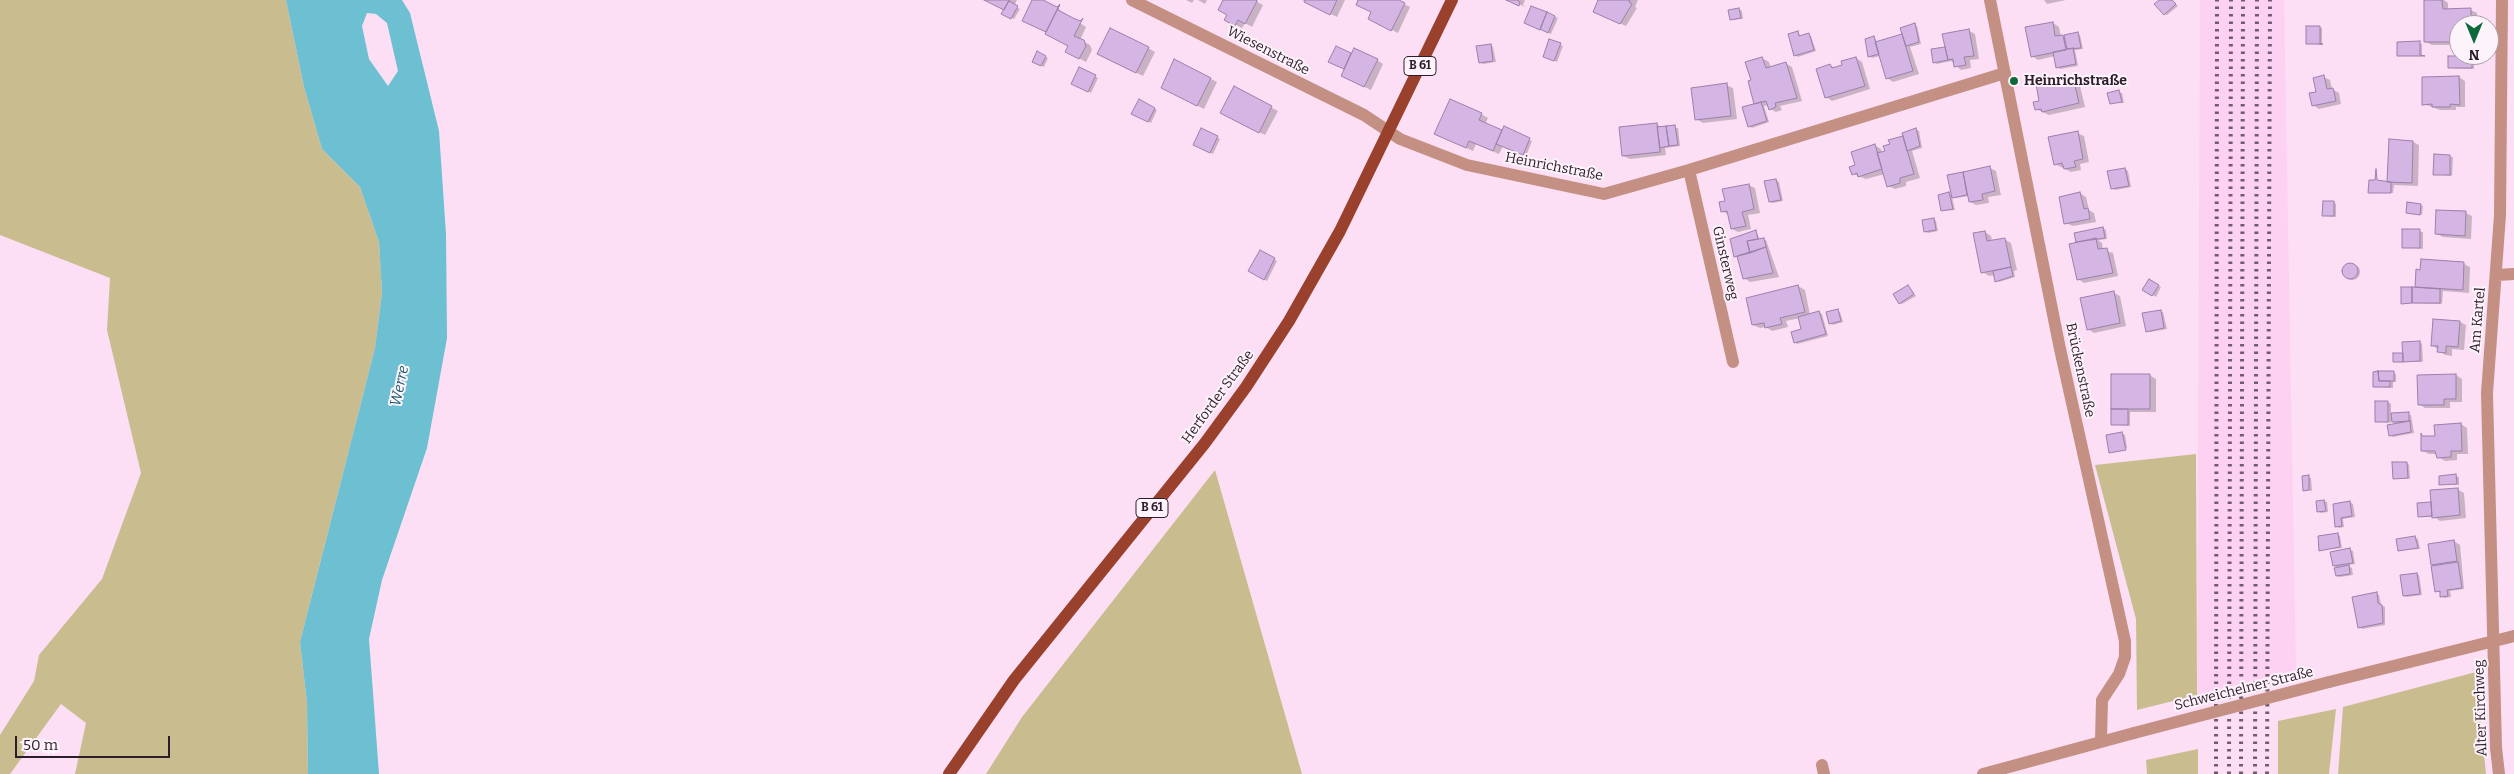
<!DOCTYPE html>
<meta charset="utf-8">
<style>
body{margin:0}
#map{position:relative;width:2514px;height:774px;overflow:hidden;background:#fcdff5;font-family:Bitter,serif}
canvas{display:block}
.north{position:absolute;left:2449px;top:15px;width:50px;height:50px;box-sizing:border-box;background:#fdf3fa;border:1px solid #aa9da6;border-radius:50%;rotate:180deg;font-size:14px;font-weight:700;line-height:20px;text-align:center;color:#2d1c29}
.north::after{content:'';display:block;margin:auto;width:18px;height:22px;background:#0d683b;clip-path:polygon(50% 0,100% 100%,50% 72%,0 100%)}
.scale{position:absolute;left:15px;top:736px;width:155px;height:22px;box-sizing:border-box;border:2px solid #2d1c29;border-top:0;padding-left:6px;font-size:15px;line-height:18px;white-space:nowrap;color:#2d1c29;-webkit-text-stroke:4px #fdf3fa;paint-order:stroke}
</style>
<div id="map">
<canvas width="2514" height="774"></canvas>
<div class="north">N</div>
<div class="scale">50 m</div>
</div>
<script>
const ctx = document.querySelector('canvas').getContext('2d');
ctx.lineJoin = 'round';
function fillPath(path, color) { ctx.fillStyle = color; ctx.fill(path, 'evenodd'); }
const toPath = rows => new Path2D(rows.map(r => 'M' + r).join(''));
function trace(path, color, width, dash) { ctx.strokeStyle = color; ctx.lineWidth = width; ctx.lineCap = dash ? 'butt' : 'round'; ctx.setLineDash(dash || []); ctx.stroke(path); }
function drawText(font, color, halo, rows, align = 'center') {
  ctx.font = font + ' Bitter,serif'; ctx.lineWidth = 4; ctx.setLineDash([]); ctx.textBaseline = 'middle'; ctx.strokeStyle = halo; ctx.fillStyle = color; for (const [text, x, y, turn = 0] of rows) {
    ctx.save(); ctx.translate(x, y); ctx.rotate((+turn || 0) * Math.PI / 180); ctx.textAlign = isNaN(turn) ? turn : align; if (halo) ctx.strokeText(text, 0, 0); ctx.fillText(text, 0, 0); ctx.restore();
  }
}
fillPath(toPath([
 [2200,0,2284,0,2296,670,2197,695]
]), '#fdd1f2');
fillPath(toPath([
 [0,0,286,0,304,87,322,149,360,187,379,242,382,293,375,348,300,642,307,703,308,774,75,774,86,723,61,704,10,774,0,774,0,735,34,681,39,655,102,579,141,473,107,330,110,278,0,235],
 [2196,454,2197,695,2137,710,2136,619,2095,465],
 [1215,470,1302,774,986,774,1022,717],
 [2476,672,2486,774,2338,774,2343,707],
 [2336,709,2329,774,2278,774,2278,721],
 [2198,749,2198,774,2147,774,2146,760]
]), '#c9bd8f');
fillPath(toPath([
 [286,0,402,0,410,13,439,131,446,234,447,338,427,448,382,580,369,639,379,774,308,774,307,703,300,642,375,348,382,293,379,242,360,187,322,149,304,87],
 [367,13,376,14,387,23,398,71,388,86,369,59,362,26]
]), '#6dbfd2');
fillPath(toPath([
 [985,0,1017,0,1014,6,1020,9,1014,19,1003,13,1005,9],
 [1033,0,1058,9,1086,27,1080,40,1090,45,1092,50,1086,62,1073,55,1070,45,1023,20],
 [1186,0,1194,0,1192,3],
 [1198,0,1207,0,1205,4],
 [1224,0,1258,0,1257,2,1263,5,1252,27,1245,23,1242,28,1232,23],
 [1302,0,1345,0,1337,17],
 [1359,0,1396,0,1410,7,1398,33,1375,22,1372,12],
 [1507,0,1525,0,1523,5,1526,7],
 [1599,0,1638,0,1635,7,1637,8,1626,26,1601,15],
 [2044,0,2066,0,2047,4],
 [2161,0,2172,0,2178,6,2167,15,2164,14],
 [2425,0,2444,0,2448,3,2448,10,2471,10,2477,13,2477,25,2459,25,2459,45,2432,45,2426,42],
 [1532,7,1558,18,1551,34,1528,24],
 [1739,9,1742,11,1743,19,1731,20,1729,11],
 [2053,23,2059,27,2061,37,2066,38,2077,33,2080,35,2083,49,2075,50,2078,66,2060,69,2057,67,2055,56,2038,60,2032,56],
 [1915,25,1917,26,1921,44,1910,47,1919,74,1893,82,1887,78,1880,56,1872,58,1869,56,1874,37,1878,43,1904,37],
 [2319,27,2322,28,2322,45,2307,43],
 [1968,30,1975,34,1979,59,1970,60,1971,68,1961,70,1951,61,1937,64,1934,62,1932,50,1946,48],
 [1798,32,1801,37,1811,36,1816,51,1798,57,1796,55],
 [2420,43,2422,44,2422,56,2398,55],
 [1491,45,1493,47,1496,62,1483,64,1480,62],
 [1560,45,1563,46,1557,62,1547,58],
 [1148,48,1155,52,1143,76,1105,57],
 [1336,48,1352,55,1377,60,1383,64,1371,90,1348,79,1345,69,1333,63],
 [1038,53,1048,58,1044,67,1033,61],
 [2471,57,2474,58,2474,69,2449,68],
 [1762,58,1769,62,1771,68,1785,63,1792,67,1802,101,1780,106,1782,110,1776,112,1770,109,1768,105,1764,106,1769,122,1752,128,1749,126,1757,104,1747,63],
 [1856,58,1862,62,1870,89,1832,101,1826,97,1830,65,1835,68,1844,66],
 [1175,61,1217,82,1204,109,1168,91],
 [1080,69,1098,78,1091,93,1072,84],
 [2324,77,2330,80,2332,89,2339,93,2341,104,2319,109,2313,105],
 [2459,77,2465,81,2465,107,2456,107,2456,110,2440,110,2424,104],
 [2073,79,2079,82,2085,107,2049,115,2036,109,2041,102],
 [1726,85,1733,88,1737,119,1703,123,1696,119],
 [1234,88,1278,111,1265,135,1228,116],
 [2119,92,2122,93,2124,103,2111,103],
 [1139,101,1157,110,1151,123,1133,113],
 [1481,114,1488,118,1485,124,1503,132,1505,128,1532,141,1526,156,1503,146,1499,154,1476,144,1473,151,1442,137],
 [1656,124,1662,127,1678,128,1680,146,1665,148,1666,155,1630,159,1623,156],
 [1916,129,1919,131,1922,148,1912,151,1920,178,1906,182,1906,186,1895,189,1888,186,1885,174,1866,179,1853,174,1856,166,1874,145,1881,149,1882,153,1886,152,1903,137],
 [1202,130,1220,139,1213,154,1194,144],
 [2077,133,2084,136,2089,162,2080,164,2081,170,2071,172,2055,164],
 [2391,141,2413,142,2419,145,2418,186,2394,185,2393,193,2372,193,2370,192,2389,183],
 [2435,156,2453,157,2452,176,2434,174],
 [1990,168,1996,171,2001,195,1988,197,1989,203,1976,205,1970,202,1969,196,1955,198,1952,197,1955,210,1942,211,1949,193,1952,195,1948,176],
 [2125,169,2128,171,2131,187,2115,190,2112,188],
 [1776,180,1779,182,1783,201,1773,203,1770,202],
 [1748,185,1755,188,1760,213,1748,215,1751,229,1738,232,1732,229,1729,215,1722,211,1726,202],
 [2080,193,2086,197,2089,210,2094,213,2096,222,2073,226,2066,223],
 [2334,202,2336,204,2336,217,2324,216],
 [2420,205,2423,206,2422,215,2407,213],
 [2466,213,2472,216,2471,239,2443,237,2437,234],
 [1934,219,1936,221,1938,231,1928,233,1925,231],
 [2103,228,2106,230,2107,239,2098,240,2102,243,2103,250,2113,253,2118,276,2084,283,2078,279,2075,234],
 [1756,231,1760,240,1766,240,1779,277,1750,282,1744,278,1731,239],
 [2403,231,2423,232,2423,249,2403,247],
 [1985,232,1991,236,1992,241,2004,239,2011,243,2017,270,2014,271,2015,277,1999,282,1995,275,1989,276,1983,272],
 [1260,251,1277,261,1267,281,1250,271],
 [2422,261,2464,264,2470,267,2469,293,2443,291,2442,304,2403,303,2422,289,2416,286,2421,271],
 '2344 272a8 8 0 1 1 16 0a8 8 0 1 1-16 0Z',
 [2149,281,2161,287,2156,297,2144,290],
 [1798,286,1805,290,1810,315,1819,312,1822,314,1828,336,1797,344,1795,342,1803,330,1800,318,1786,321,1788,327,1772,331,1766,327,1760,328,1753,325],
 [1908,286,1916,296,1902,304,1900,303],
 [2114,293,2120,296,2126,326,2094,333,2088,329],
 [1837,311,1840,312,1843,322,1833,325,1830,323],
 [2160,311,2163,312,2167,329,2150,332,2147,331],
 [2460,322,2466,325,2464,350,2452,349,2452,356,2445,355,2432,345],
 [2420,342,2422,344,2423,362,2394,361],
 [2394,373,2396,374,2396,382,2393,382,2393,388,2374,387],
 [2149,375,2156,379,2156,412,2130,412,2130,426,2112,424],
 [2456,375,2462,379,2462,402,2450,402,2450,408,2425,408,2419,404],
 [2388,402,2391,404,2391,414,2411,415,2414,433,2393,437,2390,435,2398,425,2391,421,2391,423,2376,421],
 [2461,424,2467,428,2468,454,2457,454,2457,460,2445,461,2438,457,2437,454,2429,454,2423,451,2436,437],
 [2122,433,2125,435,2127,448,2111,453],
 [2407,463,2409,465,2410,479,2394,478],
 [2456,476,2459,477,2459,485,2441,484],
 [2308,477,2311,478,2312,491,2304,490],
 [2457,489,2464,493,2466,518,2440,521,2434,517,2420,517,2432,503],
 [2324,501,2327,502,2328,512,2321,513,2318,511,2317,502],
 [2350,502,2353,504,2355,517,2343,519,2344,527,2339,528,2336,526],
 [2338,535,2340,536,2342,548,2320,550],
 [2415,537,2418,539,2420,549,2399,550],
 [2454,541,2460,545,2464,589,2450,591,2451,597,2444,598,2441,593,2436,591,2436,566,2433,564],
 [2350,550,2353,551,2355,564,2347,565,2352,568,2353,575,2340,577,2337,576,2338,568,2334,566],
 [2417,574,2419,575,2422,595,2407,597,2404,596],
 [2377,594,2379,595,2381,605,2385,607,2385,625,2362,629,2359,627]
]), '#0003');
const building = toPath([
 [984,0,1009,0,1004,10,984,0],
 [1032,0,1043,0,1057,7,1060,4,1046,32,1022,21,1032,0],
 [1223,0,1256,0,1257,1,1245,24,1238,20,1235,26,1224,20,1227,15,1218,10,1223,0],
 [1305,0,1337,0,1330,15,1304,2,1305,0],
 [1358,0,1399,0,1405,3,1391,31,1368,19,1371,12,1356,5,1358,0],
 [1506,0,1517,0,1520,2,1519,6,1506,0],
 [1598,0,1630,0,1629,2,1632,4,1620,24,1593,12,1598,0],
 [2159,0,2172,0,2176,4,2164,15,2154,4,2159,0],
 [2424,0,2442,0,2443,9,2471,8,2471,25,2459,25,2459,42,2424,42,2424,0],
 [1009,1,1018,6,1011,19,1001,14,1009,1],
 [1059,6,1058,10,1073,18,1080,21,1083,18,1074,36,1084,40,1086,46,1079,59,1065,52,1068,46,1045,34,1059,6],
 [1531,6,1547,12,1540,30,1524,23,1531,6],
 [1739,8,1741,18,1730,20,1728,10,1739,8],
 [1547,12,1555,16,1548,33,1540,29,1547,12],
 [2053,22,2055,36,2063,35,2066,50,2031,57,2025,27,2053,22],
 [1915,23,1919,42,1906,46,1900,28,1915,23],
 [2306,26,2320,26,2320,44,2323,44,2306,44,2306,26],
 [1110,28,1149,47,1136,73,1097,54,1110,28],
 [1969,29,1974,56,1964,57,1966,65,1954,67,1953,59,1948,60,1942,34,1969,29],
 [1798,31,1799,36,1809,33,1814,50,1794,56,1788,34,1798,31],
 [2078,32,2081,48,2067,49,2064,35,2078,32],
 [1902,34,1913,71,1886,79,1875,42,1902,34],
 [1874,36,1879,54,1868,57,1865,39,1874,36],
 [1549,39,1561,43,1554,61,1543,57,1549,39],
 [2420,41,2420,55,2425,56,2397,56,2397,42,2420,41],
 [1491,44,1493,61,1479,63,1476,46,1491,44],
 [1336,46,1351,53,1344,69,1328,62,1336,46],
 [1945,47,1948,60,1933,63,1931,49,1945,47],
 [1354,48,1378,59,1364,87,1341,76,1354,48],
 [2073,48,2076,64,2056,68,2053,52,2073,48],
 [1037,51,1046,56,1041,66,1032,62,1037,51],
 [2448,56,2472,56,2472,68,2448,68,2448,56],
 [1762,57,1766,68,1786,62,1797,98,1775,103,1776,107,1769,110,1766,101,1754,104,1748,81,1751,80,1745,62,1762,57],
 [1856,57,1865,86,1825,98,1816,69,1830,64,1832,68,1842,65,1841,61,1856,57],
 [1174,59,1211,78,1197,106,1161,88,1174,59],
 [1079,67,1096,75,1088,92,1071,84,1079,67],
 [2324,75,2327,89,2333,88,2336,101,2312,106,2309,93,2316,92,2313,78,2324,75],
 [2459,76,2460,105,2450,104,2450,107,2432,107,2432,104,2422,105,2422,77,2459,76],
 [2073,77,2079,103,2042,112,2041,109,2035,110,2033,102,2039,101,2036,84,2073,77],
 [1727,83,1731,116,1695,120,1691,88,1727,83],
 [1234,86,1272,106,1259,133,1220,113,1234,86],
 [2119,90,2122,102,2110,104,2107,93,2119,90],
 [1139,99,1155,108,1148,122,1131,114,1139,99],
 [1450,99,1482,113,1479,120,1502,130,1493,151,1469,141,1466,148,1434,134,1450,99],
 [1761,102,1767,121,1748,127,1742,107,1761,102],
 [1657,123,1660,152,1622,156,1619,127,1657,123],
 [1675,125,1678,145,1669,146,1666,126,1675,125],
 [1504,126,1530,138,1523,155,1496,144,1504,126],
 [1666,126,1669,146,1660,148,1657,127,1666,126],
 [1201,128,1218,136,1210,153,1193,145,1201,128],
 [1916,128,1920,146,1907,151,1902,133,1916,128],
 [2078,131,2083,159,2074,161,2076,167,2064,169,2062,163,2054,165,2048,137,2078,131],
 [1903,136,1914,174,1900,178,1900,183,1887,187,1877,153,1885,151,1883,146,1890,144,1888,140,1903,136],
 [2389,139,2413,141,2412,183,2387,182,2389,139],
 [1875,144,1882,169,1858,177,1857,173,1852,175,1849,167,1855,165,1851,152,1875,144],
 [2434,154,2450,155,2450,175,2433,175,2434,154],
 [1990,166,1995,191,1982,194,1983,200,1969,202,1963,172,1990,166],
 [2125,168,2129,186,2111,189,2107,171,2125,168],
 [2376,169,2377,180,2391,182,2391,193,2368,193,2369,180,2375,180,2376,169],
 [1963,172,1967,195,1952,198,1947,175,1963,172],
 [1776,179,1781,200,1769,202,1764,181,1776,179],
 [1749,184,1754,209,1742,212,1746,226,1731,229,1727,211,1721,212,1719,202,1725,201,1722,189,1749,184],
 [1949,192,1953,209,1941,211,1938,195,1949,192],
 [2080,192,2084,209,2088,208,2090,219,2064,224,2059,197,2080,192],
 [2323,201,2334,201,2334,216,2322,216,2323,201],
 [2407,202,2421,204,2420,215,2406,213,2407,202],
 [2436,210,2466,211,2465,236,2435,234,2436,210],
 [1934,218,1936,230,1924,232,1922,220,1934,218],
 [2103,227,2105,238,2076,242,2074,233,2103,227],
 [2402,229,2420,229,2420,248,2402,248,2402,229],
 [1756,230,1758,239,1747,241,1750,253,1734,257,1730,239,1756,230],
 [1985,231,1987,241,2005,238,2011,267,1981,273,1973,233,1985,231],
 [1764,238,1766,247,1750,253,1747,241,1764,238],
 [2096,238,2098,249,2107,248,2113,273,2077,280,2069,244,2096,238],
 [1766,247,1773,273,1743,279,1737,256,1766,247],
 [1260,250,1275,258,1264,280,1248,271,1260,250],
 [2421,259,2464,262,2463,290,2415,287,2416,269,2420,270,2421,259],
 '2342 271a8 8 0 1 1 16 0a8 8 0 1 1-16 0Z',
 [2011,267,2013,276,1995,282,1993,271,2011,267],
 [2149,279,2159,285,2152,296,2142,290,2149,279],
 [1798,285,1805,312,1780,318,1782,324,1765,328,1764,323,1752,325,1746,298,1798,285],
 [1908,285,1914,294,1899,304,1893,294,1908,285],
 [2401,287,2412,287,2412,303,2401,304,2401,287],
 [2412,287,2440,289,2440,303,2412,303,2412,287],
 [2114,291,2120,323,2087,330,2080,298,2114,291],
 [1838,309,1841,321,1829,324,1826,312,1838,309],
 [2161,310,2164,328,2146,332,2142,313,2161,310],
 [1819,311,1826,334,1794,343,1791,332,1801,329,1798,317,1819,311],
 [2433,319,2460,321,2458,347,2446,346,2446,353,2437,352,2438,346,2431,346,2433,319],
 [2420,341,2420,361,2403,362,2402,342,2420,341],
 [2393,353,2403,353,2403,362,2393,362,2393,353],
 [2378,371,2379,381,2390,381,2390,387,2373,387,2373,372,2378,371],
 [2378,371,2394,371,2394,381,2379,381,2378,371],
 [2111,374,2150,374,2150,409,2111,409,2111,374],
 [2456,374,2456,399,2444,399,2444,405,2418,405,2417,375,2456,374],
 [2375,401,2388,401,2388,422,2375,422,2375,401],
 [2111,409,2128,409,2128,425,2111,425,2111,409],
 [2409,412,2409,421,2392,422,2391,413,2409,412],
 [2410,421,2411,432,2389,436,2387,425,2410,421],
 [2461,423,2462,451,2451,451,2451,457,2437,458,2435,451,2421,451,2421,433,2422,436,2435,436,2434,425,2461,423],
 [2122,432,2126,450,2109,453,2106,435,2122,432],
 [2392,462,2407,462,2408,478,2393,479,2392,462],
 [2456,474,2457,484,2439,485,2439,476,2456,474],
 [2309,475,2309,490,2303,491,2302,476,2309,475],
 [2458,488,2460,515,2432,518,2430,490,2458,488],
 [2324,500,2326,511,2317,512,2316,501,2324,500],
 [2350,501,2352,516,2341,518,2342,526,2335,527,2333,504,2350,501],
 [2431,502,2432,516,2418,517,2417,503,2431,502],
 [2338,533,2340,547,2319,551,2318,536,2338,533],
 [2415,536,2418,548,2398,551,2396,539,2415,536],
 [2454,540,2457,561,2431,565,2428,544,2454,540],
 [2350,548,2353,563,2333,566,2330,552,2350,548],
 [2458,562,2462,588,2447,590,2448,596,2440,597,2440,591,2435,592,2431,566,2458,562],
 [2349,565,2350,574,2336,576,2334,568,2349,565],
 [2417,573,2420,594,2403,596,2400,575,2417,573],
 [2377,592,2378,603,2382,605,2383,623,2358,628,2352,597,2377,592]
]);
fillPath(building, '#d4b5e3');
trace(building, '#9d7fab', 1);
trace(toPath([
 [1822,765,1824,774]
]), '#c39083', 12);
trace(toPath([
 [1132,0,1364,115,1400,139,1467,165,1604,194,1689,170,2005,73],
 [1990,0,2060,349,2125,641,2125,657,2119,674,2102,700,2101,740],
 [1689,170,1733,362],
 [2497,275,2514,274],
 [2499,774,2496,748,2487,393,2500,215,2502,0]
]), '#c39083', 12);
trace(toPath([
 [2329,682,2514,636],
 [1983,774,2134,733]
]), '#c39083', 12);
trace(toPath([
 [949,774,1014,680,1205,443,1246,387,1289,321,1340,231,1452,0]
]), '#99412c', 12);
trace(toPath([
 [2216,774,2217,0],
 [2229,774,2231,0],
 [2241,774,2243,0],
 [2255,774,2257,0],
 [2267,774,2270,0]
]), '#715c6c', 4, [2.5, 5]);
trace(toPath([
 [2134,733,2329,682]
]), '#c39083', 12);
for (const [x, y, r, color] of [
 [2014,81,5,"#0d683b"]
]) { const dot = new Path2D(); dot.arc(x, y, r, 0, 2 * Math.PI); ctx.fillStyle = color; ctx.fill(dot); trace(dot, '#fdf3fa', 2); }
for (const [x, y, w] of [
 [1420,66,32],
 [1152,508,32]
]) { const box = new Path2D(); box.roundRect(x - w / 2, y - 9.5, w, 19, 4); ctx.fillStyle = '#fdf3fa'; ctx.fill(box); trace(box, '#2d1c29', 1); }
drawText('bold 12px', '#2d1c29', null, [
 ["B 61",1420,66],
 ["B 61",1152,508]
]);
drawText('14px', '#2d1c29', '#fdf3fa', [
 ["Wiesenstraße",1268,51,27],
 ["Heinrichstraße",1554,167,11],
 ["Ginsterweg",1725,263,77],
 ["Am Kartel",2478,320,-85],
 ["Brückenstraße",2080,370,78],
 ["Herforder Straße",1218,397,-54],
 ["Schweichelner Straße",2244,689,-14],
 ["Alter Kirchweg",2481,708,-92]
]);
drawText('bold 14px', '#2d1c29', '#fdf3fa', [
 ["Heinrichstraße",2024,81]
], 'left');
drawText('italic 15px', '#185c6b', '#fdf3fa', [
 ["Werre",400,386,-78]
]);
</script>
